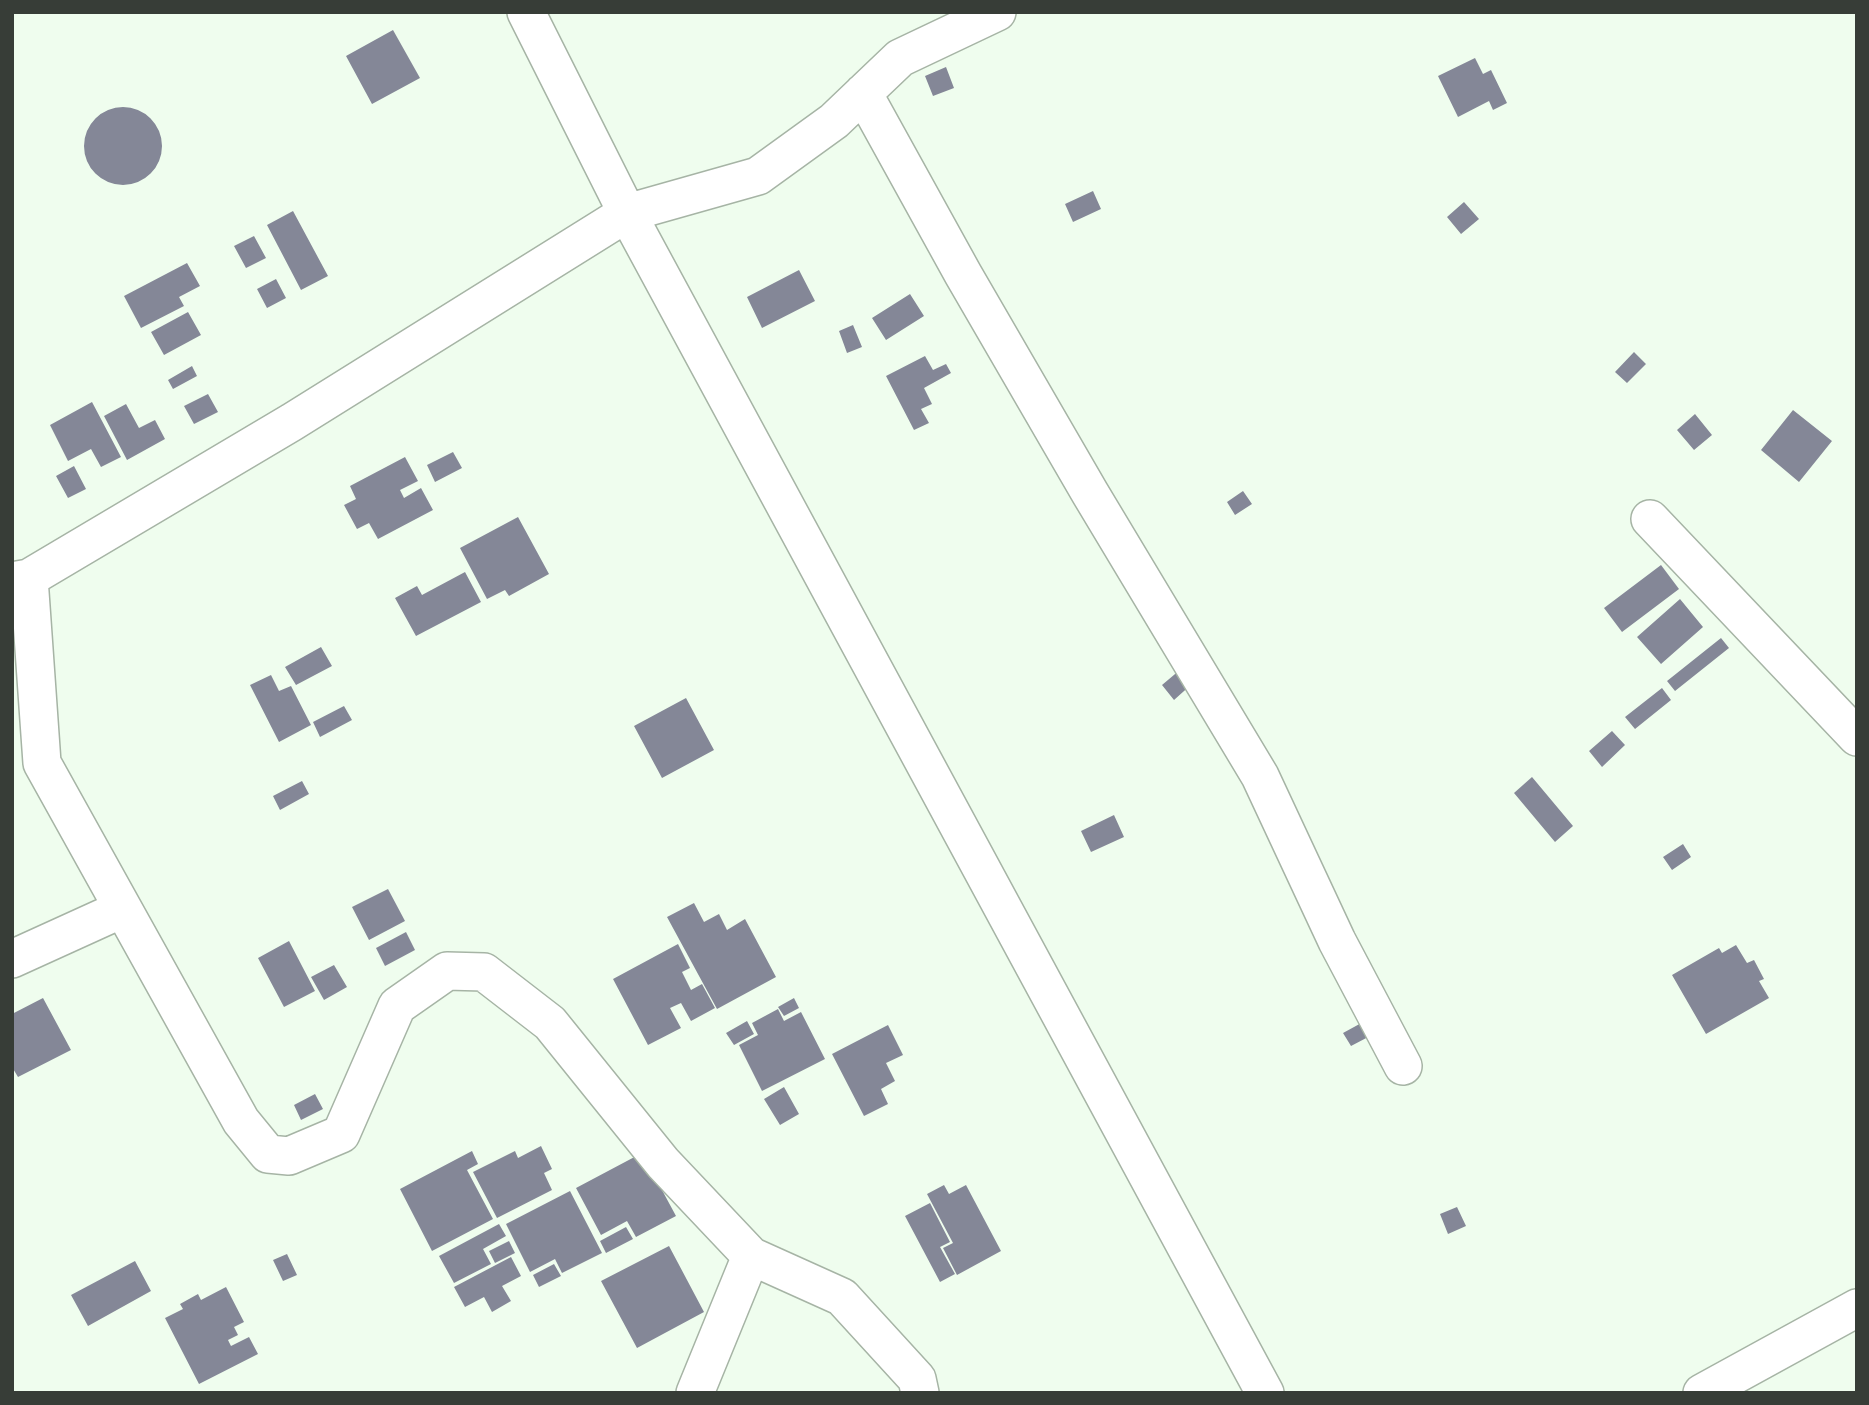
<!DOCTYPE html>
<style>
body{margin:0}
#map{position:relative;width:1869px;height:1405px;overflow:hidden;background:#effdee;font-family:Rubik,sans-serif}
canvas{display:block}
.frame{position:absolute;inset:0;border:14px solid #373d37;pointer-events:none}
</style>
<div id="map">
<canvas width="1869" height="1405"></canvas>
<div class="frame"></div>
</div>
<script>
const ctx = document.querySelector('canvas').getContext('2d');
ctx.lineJoin = 'round';
function fillPath(path, color) { ctx.fillStyle = color; ctx.fill(path, 'evenodd'); }
const toPath = rows => new Path2D(rows.map(r => 'M' + r).join(''));
function trace(path, color, width, dash) { ctx.strokeStyle = color; ctx.lineWidth = width; ctx.lineCap = dash ? 'butt' : 'round'; ctx.setLineDash(dash || []); ctx.stroke(path); }
fillPath(toPath([
 [393,30,420,78,372,104,346,56],
 [1475,58,1483,74,1491,70,1507,103,1493,110,1489,101,1458,117,1438,76],
 [946,67,954,88,933,96,925,76],
 '84 146a39 39 0 1 1 78 0a39 39 0 1 1-78 0Z',
 [1093,191,1101,209,1073,222,1065,204],
 [1464,202,1479,219,1461,234,1447,217],
 [293,211,328,276,301,290,267,225],
 [254,236,266,258,246,268,234,246],
 [187,263,200,286,179,297,184,306,141,328,124,296],
 [799,270,815,301,762,328,747,297],
 [276,279,286,298,267,308,257,289],
 [910,294,924,316,886,340,872,318],
 [188,312,201,335,164,355,151,332],
 [853,325,862,347,847,353,839,331],
 [1634,352,1646,364,1627,383,1615,372],
 [925,356,933,370,946,364,951,373,924,388,932,404,921,409,929,423,914,430,886,376],
 [192,366,197,376,173,389,168,380],
 [208,394,218,412,194,424,184,406],
 [92,402,121,457,101,467,91,449,68,461,50,425],
 [126,404,139,428,155,420,165,439,127,460,104,416],
 [1793,410,1832,441,1799,482,1761,450],
 [1695,414,1712,435,1694,450,1677,430],
 [453,452,462,468,435,482,427,465],
 [405,457,418,481,400,490,404,498,421,488,433,510,378,539,369,523,357,529,344,505,356,499,350,486],
 [74,466,86,489,68,498,56,476],
 [1243,491,1252,504,1235,515,1227,502],
 [518,517,549,574,509,596,505,590,487,599,460,548],
 [1661,565,1679,589,1622,632,1604,608],
 [465,572,481,602,416,636,395,598,417,586,422,595],
 [1680,599,1703,627,1661,664,1637,637],
 [1721,638,1729,648,1675,691,1667,681],
 [321,647,332,666,296,685,285,667],
 [1181,669,1193,683,1174,700,1162,685],
 [271,675,279,691,291,686,311,725,279,742,250,685],
 [1662,688,1671,700,1635,729,1625,717],
 [686,698,714,750,662,778,634,726],
 [344,706,352,720,320,737,313,722],
 [1612,731,1625,745,1602,767,1589,751],
 [1532,777,1573,826,1555,842,1514,793],
 [302,781,309,794,280,810,273,796],
 [1114,815,1124,837,1091,852,1081,831],
 [1683,844,1691,857,1672,870,1663,857],
 [388,889,405,921,369,940,352,907],
 [694,903,704,922,719,914,727,930,745,919,776,977,717,1009,667,917],
 [406,932,415,950,385,966,376,948],
 [289,941,315,991,284,1007,258,958],
 [678,944,690,968,682,972,691,990,702,984,715,1008,691,1021,681,1003,670,1008,681,1028,648,1045,613,979],
 [1736,945,1747,963,1754,960,1764,979,1759,981,1769,998,1706,1034,1672,975,1719,948,1722,953],
 [334,965,347,987,324,1000,311,977],
 [43,998,71,1050,18,1077,12,1067,12,1014],
 [794,998,799,1008,784,1016,778,1007],
 [778,1009,784,1021,801,1012,825,1059,762,1091,739,1045,758,1035,752,1023],
 [747,1021,754,1034,734,1045,726,1033],
 [1365,1021,1372,1035,1351,1046,1343,1033],
 [888,1025,903,1055,886,1063,895,1081,881,1089,888,1104,864,1116,832,1054],
 [784,1087,799,1114,780,1125,764,1099],
 [315,1094,323,1109,301,1120,294,1105],
 [541,1146,552,1169,544,1173,552,1190,497,1218,473,1172,515,1151,518,1158],
 [472,1151,478,1164,467,1170,493,1219,432,1251,400,1189],
 [642,1153,676,1216,636,1237,627,1221,601,1235,576,1188],
 [944,1185,949,1194,966,1185,1001,1251,957,1275,943,1248,953,1243,927,1194],
 [570,1191,602,1253,562,1273,555,1259,530,1272,506,1224],
 [930,1203,950,1242,940,1247,955,1274,940,1282,905,1216],
 [1457,1207,1466,1226,1448,1234,1440,1214],
 [499,1224,506,1236,483,1249,491,1264,454,1283,439,1256],
 [626,1227,633,1239,606,1253,600,1241],
 [509,1241,515,1253,495,1263,489,1251],
 [669,1246,704,1312,637,1348,601,1281],
 [287,1254,297,1275,283,1281,273,1260],
 [511,1257,521,1276,502,1286,511,1301,492,1312,484,1297,465,1307,454,1287],
 [135,1261,151,1291,88,1326,71,1295],
 [554,1264,561,1276,539,1287,533,1275],
 [226,1287,244,1322,234,1327,238,1335,228,1340,231,1346,249,1337,258,1354,199,1384,165,1318,183,1309,180,1304,198,1294,201,1300]
]), '#848797');
const minor = toPath([
 [526,12,627,213,1265,1393],
 [863,93,963,274,1090,493,1260,776,1337,941,1403,1066],
 [1650,519,1857,737],
 [29,578,42,763,241,1121,268,1154,289,1156,341,1134,397,1006,447,971,484,972,550,1023,663,1163,751,1256,842,1297,917,1379,920,1393],
 [12,581,29,578,292,422,627,213,758,176,834,121,900,58,997,12],
 [12,959,122,909],
 [695,1393,751,1256],
 [1702,1393,1857,1308]
]);
trace(minor, '#a6b4a5', 40);
trace(minor, '#fff', 37);
</script>
